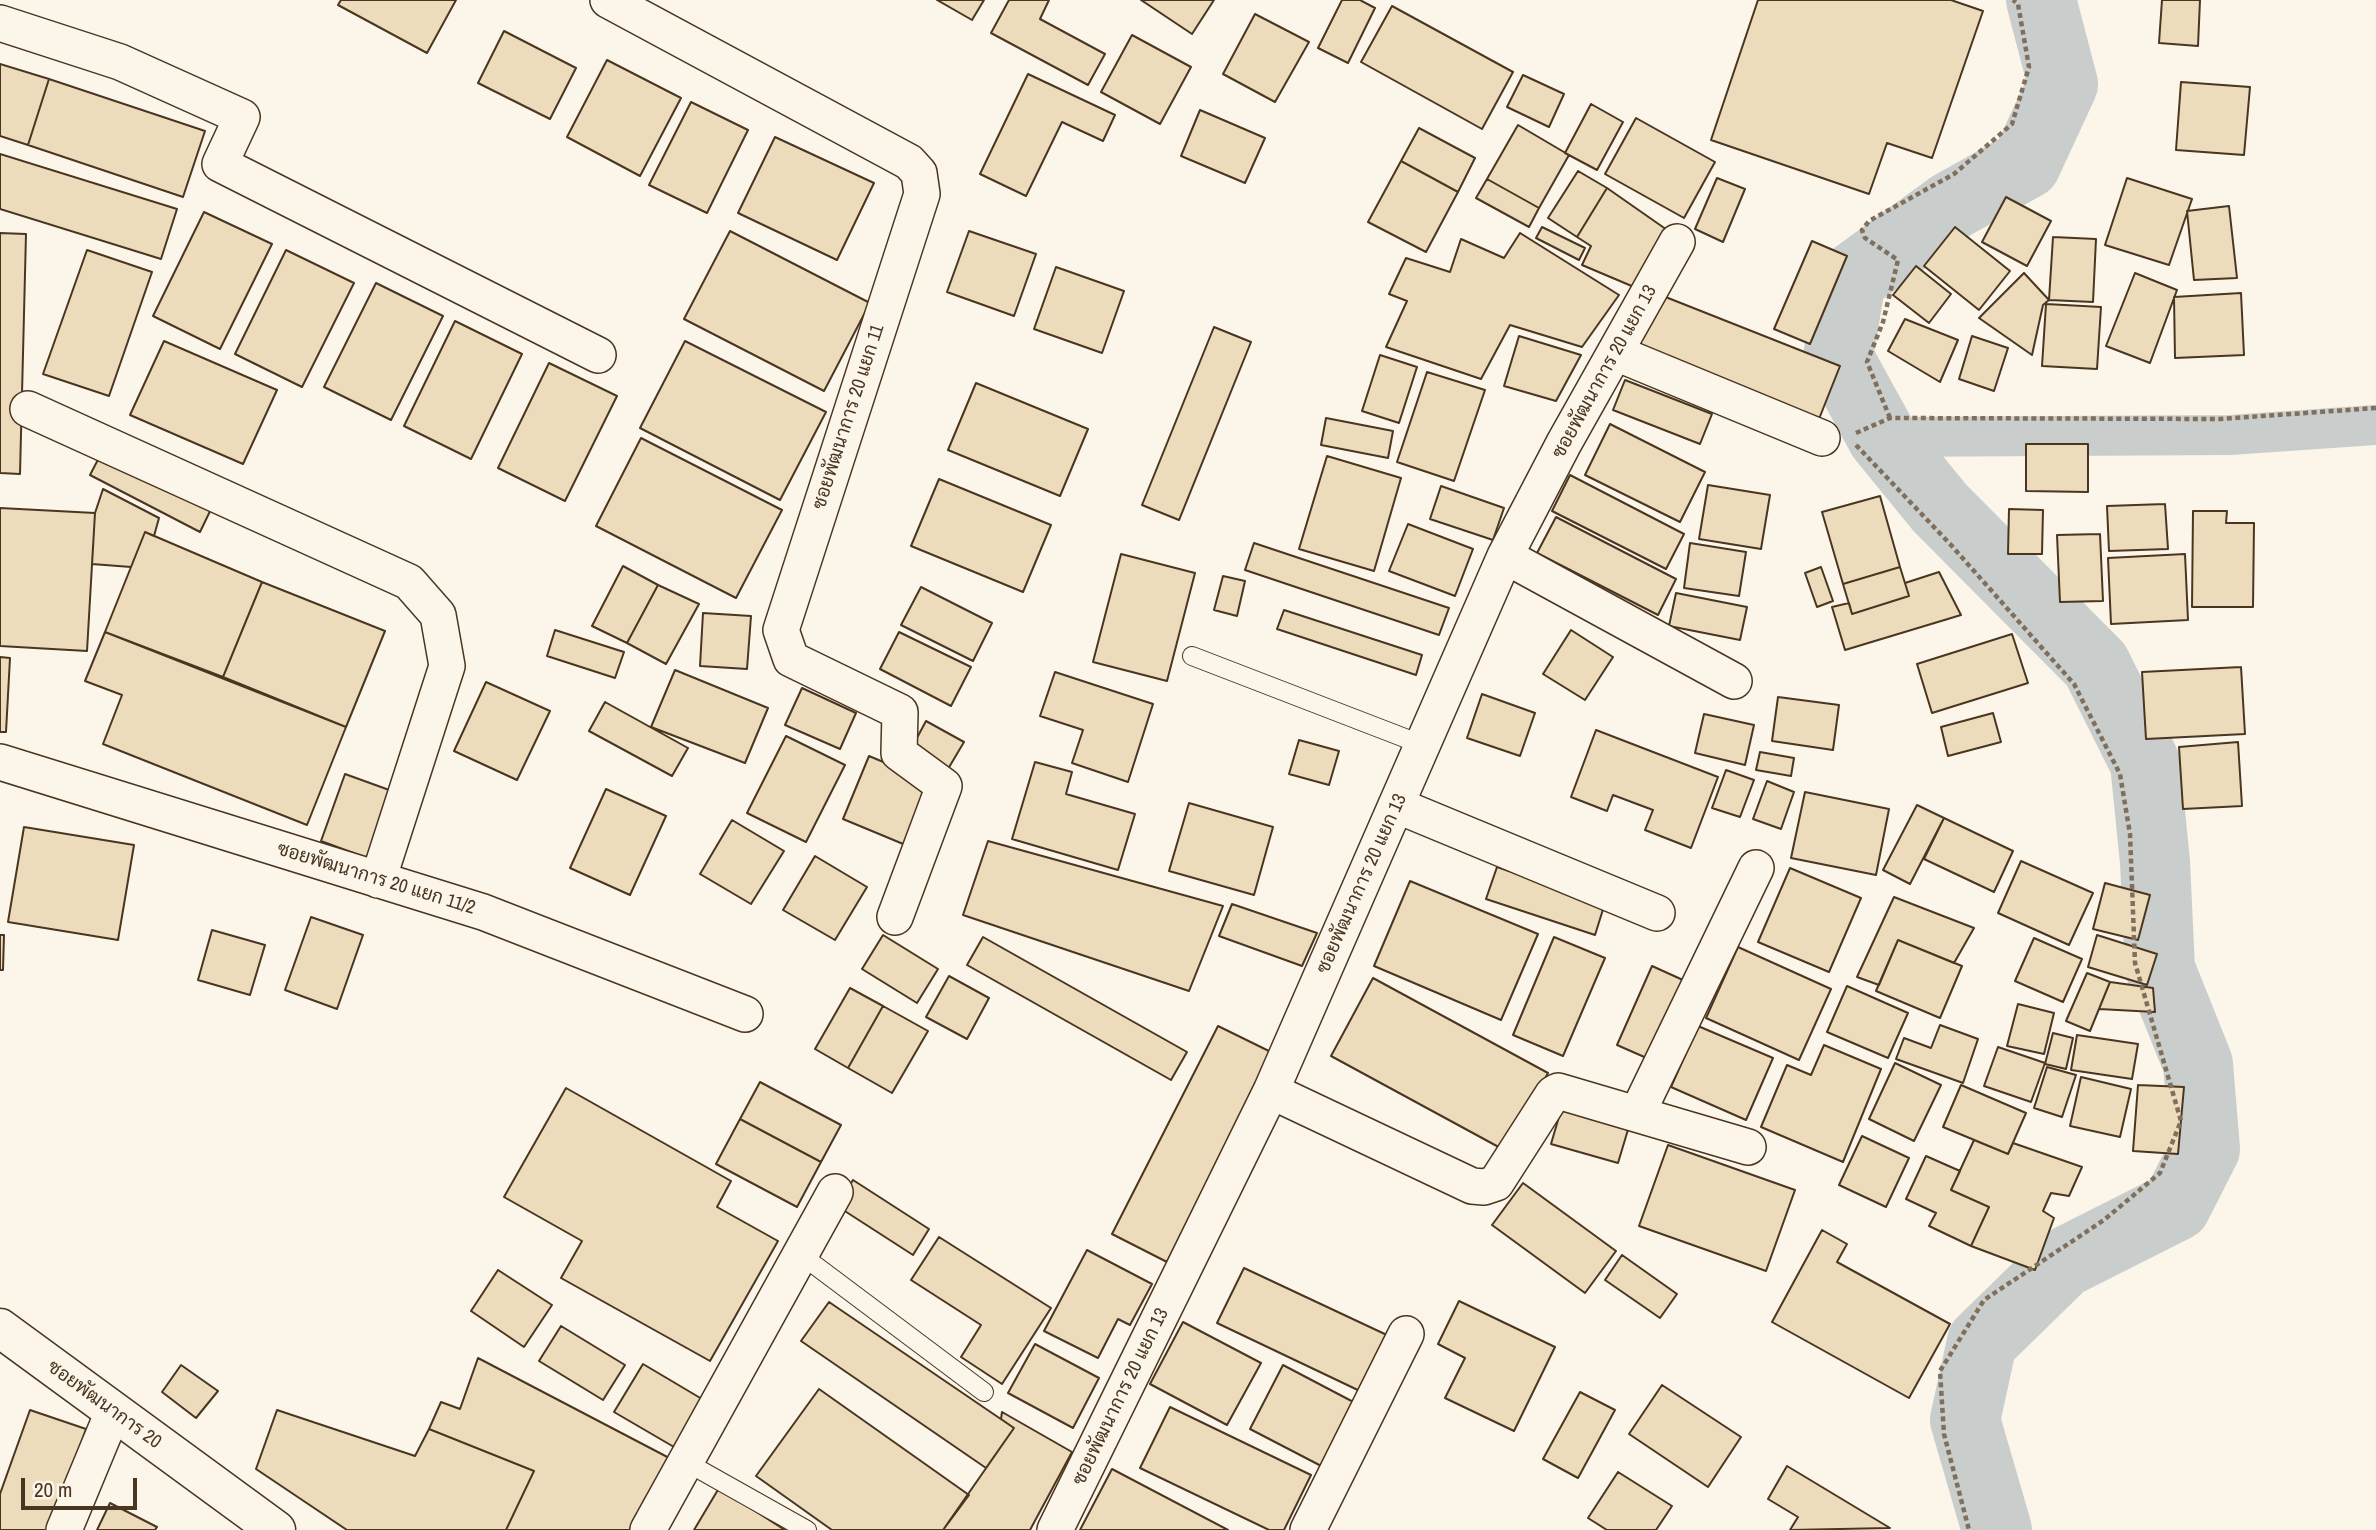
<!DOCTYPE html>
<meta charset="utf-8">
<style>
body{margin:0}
#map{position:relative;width:2376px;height:1530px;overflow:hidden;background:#fbf6e9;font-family:"Archivo Narrow",sans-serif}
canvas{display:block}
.scale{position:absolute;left:21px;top:1478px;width:116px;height:32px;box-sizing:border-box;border:4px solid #4a3520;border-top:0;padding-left:9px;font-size:21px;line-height:24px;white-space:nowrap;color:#4a3520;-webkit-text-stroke:5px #fbf6e9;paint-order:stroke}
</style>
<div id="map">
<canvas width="2376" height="1530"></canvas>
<div class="scale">20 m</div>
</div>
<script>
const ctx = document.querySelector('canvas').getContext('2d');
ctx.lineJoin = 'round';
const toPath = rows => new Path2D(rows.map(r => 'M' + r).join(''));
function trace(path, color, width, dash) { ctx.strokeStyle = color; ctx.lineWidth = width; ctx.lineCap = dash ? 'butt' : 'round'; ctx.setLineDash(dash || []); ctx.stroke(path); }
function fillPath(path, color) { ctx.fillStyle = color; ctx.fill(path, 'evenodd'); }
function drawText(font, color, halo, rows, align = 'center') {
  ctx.font = font + ' "Archivo Narrow",Sarabun,sans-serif'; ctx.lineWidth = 5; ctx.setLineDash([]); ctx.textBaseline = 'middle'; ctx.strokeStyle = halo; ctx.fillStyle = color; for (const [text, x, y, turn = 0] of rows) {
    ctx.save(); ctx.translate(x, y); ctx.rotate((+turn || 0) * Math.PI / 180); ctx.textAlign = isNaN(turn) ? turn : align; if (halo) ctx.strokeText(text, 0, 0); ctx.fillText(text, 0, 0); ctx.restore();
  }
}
trace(toPath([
 [1882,437,2230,435,2376,425]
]), '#c9cecd', 40);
trace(toPath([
 [1997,1530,1965,1420,1982,1342,2063,1263,2176,1206,2205,1149,2198,1064,2160,969,2155,862,2145,763,2096,665,1940,508,1882,437,1838,357,1851,279,1951,206,2026,164,2063,84,2041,0]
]), '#c9cecd', 70);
const building = toPath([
 [341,0,456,0,427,53,338,5,341,0],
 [937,0,984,0,972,20,937,0],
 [1009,0,1049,0,1040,19,1105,54,1088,85,991,33,1009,0],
 [1141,0,1214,0,1192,34,1141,0],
 [1342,0,1360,0,1375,8,1348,63,1318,48,1342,0],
 [1758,0,1951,0,1983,11,1932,158,1887,143,1869,194,1711,140,1758,0],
 [2162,0,2200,0,2198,46,2159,43,2162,0],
 [1392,6,1513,72,1482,129,1361,62,1392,6],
 [1255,14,1309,42,1275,102,1223,74,1255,14],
 [504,31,576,68,550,119,478,83,504,31],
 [1132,35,1191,67,1160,124,1101,92,1132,35],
 [607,60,681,98,640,176,567,137,607,60],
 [0,64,49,79,28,145,0,136,0,64],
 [1028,74,1115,115,1103,141,1062,122,1026,196,980,174,1028,74],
 [1523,75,1564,94,1549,127,1507,107,1523,75],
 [49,79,205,131,183,197,28,145,49,79],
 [2181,82,2250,87,2244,155,2176,150,2181,82],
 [691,102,748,130,707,213,649,185,691,102],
 [1591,104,1623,122,1597,170,1565,153,1591,104],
 [1200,110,1265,138,1245,183,1181,156,1200,110],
 [1636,118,1715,162,1684,218,1605,174,1636,118],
 [1518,125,1569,155,1539,208,1487,179,1518,125],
 [1419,128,1475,158,1458,192,1401,161,1419,128],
 [775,137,874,183,837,260,738,213,775,137],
 [0,154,177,209,161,259,0,209,0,154],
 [1401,161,1458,192,1426,252,1368,222,1401,161],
 [1578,171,1607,188,1577,237,1548,218,1578,171],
 [1717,178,1745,189,1723,242,1695,229,1717,178],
 [2127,178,2192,199,2169,265,2105,245,2127,178],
 [1487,179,1539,208,1529,227,1476,198,1487,179],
 [1607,188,1670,232,1634,287,1582,265,1591,246,1577,237,1607,188],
 [2006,197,2051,221,2027,266,1982,242,2006,197],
 [2229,206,2237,278,2194,280,2187,211,2229,206],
 [204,212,272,244,220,349,153,316,204,212],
 [1542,227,1585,248,1579,260,1536,238,1542,227],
 [1955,227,2010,271,1979,310,1924,266,1955,227],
 [730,231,870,303,824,391,684,319,730,231],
 [969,231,1036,254,1014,316,947,292,969,231],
 [0,233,26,234,20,474,0,473,0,233],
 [1520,233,1619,295,1582,347,1510,325,1481,379,1386,347,1407,301,1389,294,1406,258,1450,272,1461,239,1504,258,1520,233],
 [2053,237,2096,239,2093,302,2049,300,2053,237],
 [1812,241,1847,256,1810,344,1774,329,1812,241],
 [87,250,152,272,109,396,43,374,87,250],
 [286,250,354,283,302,387,235,354,286,250],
 [1916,266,1951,294,1929,323,1893,295,1916,266],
 [1056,267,1124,291,1102,353,1034,329,1056,267],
 [2024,273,2049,300,2043,305,2032,355,1979,318,2024,273],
 [2135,273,2177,290,2150,363,2106,346,2135,273],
 [376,283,443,316,391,420,324,387,376,283],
 [2241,293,2244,355,2175,358,2174,297,2241,293],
 [1658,294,1840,366,1817,424,1635,353,1658,294],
 [2046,304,2101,307,2097,369,2042,366,2046,304],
 [1905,319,1958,340,1940,382,1888,351,1905,319],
 [455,321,522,354,471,459,404,426,455,321],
 [1214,327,1251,342,1179,520,1142,505,1214,327],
 [1519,336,1581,355,1556,401,1504,386,1519,336],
 [1972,336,2008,348,1994,391,1959,379,1972,336],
 [164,341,277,390,243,464,130,415,164,341],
 [685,341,826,412,780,500,640,428,685,341],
 [1380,355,1417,367,1399,423,1362,411,1380,355],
 [549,363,617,396,565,501,498,468,549,363],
 [1427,372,1485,390,1454,481,1397,462,1427,372],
 [1625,380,1712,414,1700,444,1613,410,1625,380],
 [976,383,1088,429,1060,496,948,450,976,383],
 [1326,418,1393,431,1388,458,1321,445,1326,418],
 [1610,424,1705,472,1680,522,1585,475,1610,424],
 [641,438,782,510,736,598,596,526,641,438],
 [2026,444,2088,444,2088,492,2026,491,2026,444],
 [104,448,213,505,200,532,90,475,104,448],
 [1327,456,1401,478,1374,571,1299,549,1327,456],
 [1570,475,1684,534,1666,569,1552,511,1570,475],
 [939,479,1051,525,1023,592,911,546,939,479],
 [1708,485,1770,495,1761,549,1699,539,1708,485],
 [1441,486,1504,508,1493,540,1430,519,1441,486],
 [103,489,159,518,154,536,145,532,131,567,92,564,95,513,103,489],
 [1880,496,1900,567,1843,584,1822,512,1880,496],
 [2165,504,2168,549,2109,551,2107,506,2165,504],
 [0,508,95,513,87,651,0,646,0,508],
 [2009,509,2043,510,2042,554,2008,554,2009,509],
 [2193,511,2227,511,2226,523,2254,523,2253,607,2192,607,2193,511],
 [1556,517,1676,579,1658,615,1537,553,1556,517],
 [1408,524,1473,549,1455,596,1389,571,1408,524],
 [145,532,262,582,223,677,105,632,145,532],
 [2100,534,2103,601,2060,602,2057,535,2100,534],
 [1254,543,1449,608,1439,635,1245,570,1254,543],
 [1690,543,1746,552,1739,596,1684,588,1690,543],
 [1121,554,1195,573,1167,681,1093,662,1121,554],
 [2185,554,2188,620,2111,624,2108,558,2185,554],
 [623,566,658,585,627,643,592,626,623,566],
 [1821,567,1833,601,1817,607,1805,573,1821,567],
 [1900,567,1909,596,1852,614,1843,584,1900,567],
 [1939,572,1961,615,1845,650,1832,607,1849,603,1852,614,1909,596,1905,583,1939,572],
 [1223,576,1245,581,1237,616,1214,610,1223,576],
 [262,582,385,631,346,727,223,677,262,582],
 [658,585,699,604,666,664,627,643,658,585],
 [921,587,992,623,973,661,901,625,921,587],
 [1676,593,1747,607,1740,640,1669,626,1676,593],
 [1284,610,1422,655,1416,675,1277,629,1284,610],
 [703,613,751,616,747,669,700,666,703,613],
 [555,630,624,652,615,678,547,656,555,630],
 [1571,630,1613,657,1585,700,1543,674,1571,630],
 [105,632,346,727,307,825,103,744,122,695,85,681,105,632],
 [899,632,971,667,951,706,880,669,899,632],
 [2012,634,2028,683,1932,713,1917,664,2012,634],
 [0,657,10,658,6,732,0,732,0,657],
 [2241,667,2245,734,2146,739,2142,672,2241,667],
 [675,670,768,708,745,763,651,727,675,670],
 [1055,672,1153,704,1128,782,1072,763,1083,730,1040,716,1055,672],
 [486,682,550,711,517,780,454,751,486,682],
 [802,688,856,713,840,749,785,725,802,688],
 [1482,694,1535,713,1520,756,1467,738,1482,694],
 [1778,697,1839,705,1833,750,1772,741,1778,697],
 [605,702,688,748,672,776,589,731,605,702],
 [1993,713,2001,742,1948,756,1941,727,1993,713],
 [1704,714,1754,725,1745,765,1695,753,1704,714],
 [926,721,964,742,948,769,911,749,926,721],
 [1596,730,1718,777,1691,848,1645,830,1653,810,1613,795,1607,811,1571,797,1596,730],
 [786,736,845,765,806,842,747,813,786,736],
 [1299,740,1339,751,1329,785,1289,774,1299,740],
 [2238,742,2242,806,2183,809,2179,747,2238,742],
 [1760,752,1794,758,1791,776,1756,770,1760,752],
 [869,756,934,783,908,846,843,819,869,756],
 [1035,762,1072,772,1066,794,1135,814,1118,870,1012,839,1035,762],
 [1726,770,1754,780,1740,817,1712,808,1726,770],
 [345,774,392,791,367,858,321,841,345,774],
 [1767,781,1794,792,1781,829,1753,819,1767,781],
 [606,789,666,816,630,895,570,868,606,789],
 [1805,792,1889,809,1876,875,1791,858,1805,792],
 [1189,803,1273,827,1254,895,1169,871,1189,803],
 [1917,805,1944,818,1910,884,1883,870,1917,805],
 [1944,818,2013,851,1994,892,1924,859,1944,818],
 [732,820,784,851,751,904,700,874,732,820],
 [24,827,134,845,118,940,8,922,24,827],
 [988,841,1223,906,1189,991,963,915,988,841],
 [815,856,867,887,835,940,783,910,815,856],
 [2021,861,2093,893,2069,945,1998,913,2021,861],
 [1497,867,1605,903,1595,935,1486,899,1497,867],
 [1790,868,1861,898,1829,972,1758,942,1790,868],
 [1410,881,1538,934,1501,1020,1374,966,1410,881],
 [2105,883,2150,895,2138,940,2093,929,2105,883],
 [1894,897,1974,928,1954,963,1898,940,1879,985,1857,977,1894,897],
 [1232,904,1317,933,1302,966,1219,936,1232,904],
 [311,917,363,935,337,1009,285,990,311,917],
 [212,930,265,945,250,995,198,980,212,930],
 [0,935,4,935,3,970,0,970,0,935],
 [883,935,938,969,917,1003,862,969,883,935],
 [2097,935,2157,954,2147,985,2088,967,2097,935],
 [983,937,1187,1052,1171,1080,967,965,983,937],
 [1554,937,1605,958,1563,1056,1513,1035,1554,937],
 [2034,938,2082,959,2063,1002,2015,981,2034,938],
 [1898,940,1962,966,1940,1018,1876,991,1898,940],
 [1738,947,1831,989,1799,1060,1706,1018,1738,947],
 [1652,966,1694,985,1658,1063,1617,1045,1652,966],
 [2087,973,2110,982,2090,1031,2066,1021,2087,973],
 [949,976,989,998,967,1039,926,1017,949,976],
 [1373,978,1548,1073,1506,1151,1331,1056,1373,978],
 [2110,982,2153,988,2155,1012,2099,1009,2110,982],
 [1847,986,1908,1013,1888,1058,1827,1032,1847,986],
 [850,988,883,1006,848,1068,815,1049,850,988],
 [2018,1004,2054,1013,2044,1054,2007,1046,2018,1004],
 [883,1006,928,1031,892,1093,848,1068,883,1006],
 [1940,1025,1978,1039,1963,1083,1896,1059,1904,1038,1931,1048,1940,1025],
 [1218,1026,1273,1053,1167,1262,1112,1234,1218,1026],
 [1698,1026,1773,1058,1746,1120,1671,1087,1698,1026],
 [2053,1033,2073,1038,2066,1069,2045,1064,2053,1033],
 [2077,1035,2138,1044,2132,1079,2071,1070,2077,1035],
 [1824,1045,1881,1069,1843,1162,1761,1127,1787,1065,1811,1075,1824,1045],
 [1998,1047,2045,1063,2031,1102,1984,1086,1998,1047],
 [1895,1063,1941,1085,1914,1141,1869,1119,1895,1063],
 [2047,1067,2076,1075,2062,1117,2034,1108,2047,1067],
 [2081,1077,2131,1089,2120,1137,2070,1126,2081,1077],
 [760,1082,841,1125,821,1162,740,1119,760,1082],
 [1961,1085,2026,1113,2008,1154,1943,1127,1961,1085],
 [2138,1085,2184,1087,2178,1154,2133,1151,2138,1085],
 [566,1088,731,1181,717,1207,778,1241,710,1361,561,1278,582,1241,504,1197,566,1088],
 [1563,1103,1630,1123,1618,1163,1551,1144,1563,1103],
 [740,1119,821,1162,797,1207,716,1164,740,1119],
 [1862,1136,1909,1158,1886,1207,1839,1185,1862,1136],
 [1974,1140,2008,1154,2013,1143,2082,1167,2069,1196,2051,1193,2043,1211,2054,1218,2035,1270,1971,1246,1989,1207,1951,1190,1974,1140],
 [1668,1145,1795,1190,1766,1271,1639,1226,1668,1145],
 [1926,1156,1960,1171,1951,1190,1989,1207,1971,1246,1929,1226,1936,1213,1906,1199,1926,1156],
 [853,1180,929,1229,913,1255,837,1206,853,1180],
 [1523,1183,1616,1251,1585,1293,1492,1225,1523,1183],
 [1822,1230,1847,1244,1837,1262,1950,1324,1909,1398,1772,1322,1822,1230],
 [939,1237,1051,1308,1002,1384,961,1357,981,1325,911,1280,939,1237],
 [1087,1250,1152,1284,1130,1325,1118,1319,1098,1358,1044,1331,1087,1250],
 [1622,1255,1677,1294,1660,1318,1605,1280,1622,1255],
 [1244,1268,1389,1336,1362,1392,1217,1323,1244,1268],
 [498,1270,552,1305,524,1347,471,1311,498,1270],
 [1459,1301,1555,1347,1514,1431,1445,1398,1465,1358,1438,1344,1459,1301],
 [829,1302,1014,1428,986,1468,801,1341,829,1302],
 [1183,1322,1261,1363,1227,1425,1150,1384,1183,1322],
 [561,1326,625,1365,603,1400,539,1361,561,1326],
 [1035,1344,1099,1378,1073,1428,1008,1393,1035,1344],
 [478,1358,675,1461,638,1530,506,1530,534,1471,429,1429,441,1402,460,1409,478,1358],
 [643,1364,702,1399,674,1447,614,1412,643,1364],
 [181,1365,218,1391,196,1418,162,1392,181,1365],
 [1283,1365,1361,1406,1327,1469,1250,1429,1283,1365],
 [1662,1385,1741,1437,1708,1487,1629,1434,1662,1385],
 [819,1389,969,1495,943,1530,832,1530,756,1476,819,1389],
 [1580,1392,1615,1410,1578,1478,1543,1459,1580,1392],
 [1170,1407,1311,1475,1284,1530,1269,1530,1140,1468,1170,1407],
 [30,1410,86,1429,50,1530,0,1530,0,1494,30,1410],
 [277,1410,415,1456,429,1429,534,1471,506,1530,347,1530,256,1469,277,1410],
 [1002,1412,1072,1452,1030,1530,943,1530,1014,1428,1001,1419,1002,1412],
 [1787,1466,1890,1528,1790,1530,1798,1517,1768,1499,1787,1466],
 [1112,1469,1228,1530,1080,1530,1112,1469],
 [1618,1472,1672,1506,1656,1530,1607,1530,1588,1518,1618,1472],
 [719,1488,785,1530,694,1530,719,1488],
 [110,1503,157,1527,155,1530,97,1530,110,1503]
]);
fillPath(building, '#ecdcbc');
trace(building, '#4a3520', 2);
const lane = toPath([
 [1192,656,1423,745],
 [800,1254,984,1392],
 [686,1462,807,1530]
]);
const street = toPath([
 [608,0,909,162,919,173,922,194,781,630,791,659,900,712,899,753,944,786,895,917],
 [0,23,120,62,242,117,220,164,598,355],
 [1616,353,1822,438],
 [28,409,409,582,438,615,447,666,378,880],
 [1505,556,1734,681],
 [0,762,483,912,745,1014],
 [1396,805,1657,913],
 [1271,1091,1472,1186,1484,1187,1496,1183,1553,1094,1558,1091,1748,1147],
 [1638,1112,1756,868],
 [64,1530,113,1412],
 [648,1530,835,1192],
 [1055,1530,1271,1091,1505,556,1564,443,1677,242],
 [1308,1530,1406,1334]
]);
const secondary = toPath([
 [0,1328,276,1530]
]);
trace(lane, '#4a3520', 20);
trace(street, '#4a3520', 38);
trace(secondary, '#4a3520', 41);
trace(toPath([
 [1890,418,1867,362,1883,322,1898,260,1865,238,1862,230,1869,221,1954,174,2012,124,2029,67,2018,4,2013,0],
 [1856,433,1890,418,2220,419,2376,408],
 [1856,445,1951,545,2074,684,2120,774,2130,834,2135,963,2181,1121,2160,1173,2104,1220,1984,1300,1940,1371,1944,1434,1969,1530]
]), '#7f6f5c', 4.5, [5, 3.5]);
trace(lane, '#fbf6e9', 18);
trace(street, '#fbf6e9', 35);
trace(secondary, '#fbf6e9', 38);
drawText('19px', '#4a3520', '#fbf6e9', [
 ["ซอยพัฒนาการ 20 แยก 13",1605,372,-61],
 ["ซอยพัฒนาการ 20 แยก 11",849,417,-72],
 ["ซอยพัฒนาการ 20 แยก 11/2",376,879,17],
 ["ซอยพัฒนาการ 20 แยก 13",1362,884,-66],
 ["ซอยพัฒนาการ 20 แยก 13",1121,1397,-64],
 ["ซอยพัฒนาการ 20",104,1405,36]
]);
</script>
